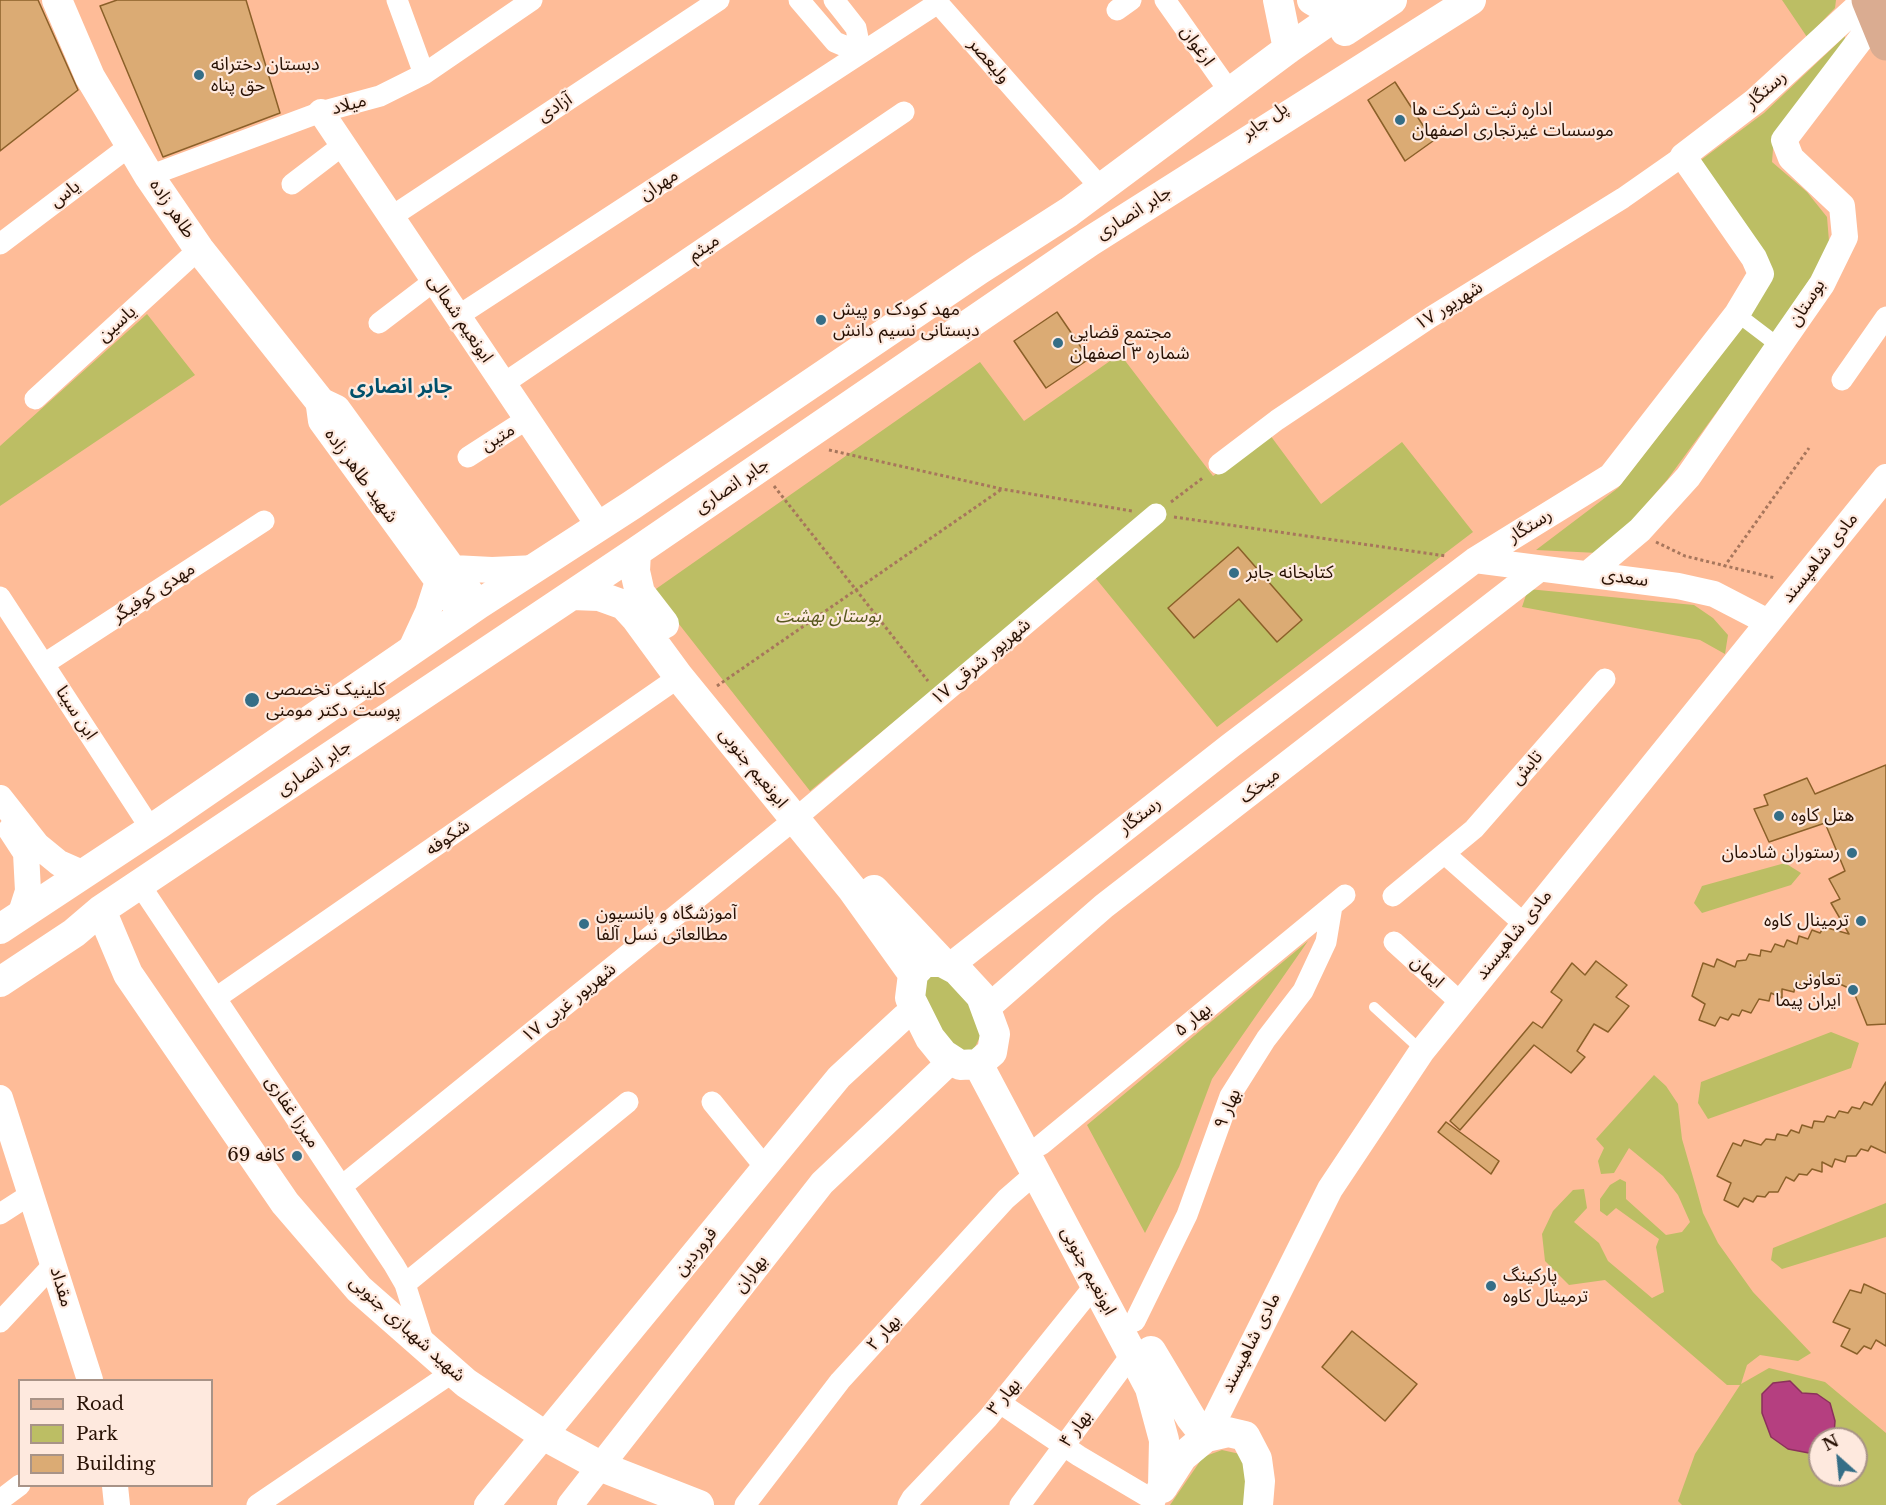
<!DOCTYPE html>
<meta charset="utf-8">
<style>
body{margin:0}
#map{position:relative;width:1886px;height:1505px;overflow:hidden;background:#febc98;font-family:"Libre Baskerville",serif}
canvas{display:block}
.legend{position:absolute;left:18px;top:1379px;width:195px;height:108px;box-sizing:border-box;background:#fee9de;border:2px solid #a89387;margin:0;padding:8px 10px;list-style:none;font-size:18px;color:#281104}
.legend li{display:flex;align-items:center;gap:12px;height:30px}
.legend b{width:30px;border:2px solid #a89387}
.north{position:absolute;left:1808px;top:1427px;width:60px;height:60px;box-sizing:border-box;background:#fee9de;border:2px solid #a89387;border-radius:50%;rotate:333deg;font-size:16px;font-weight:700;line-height:24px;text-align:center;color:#281104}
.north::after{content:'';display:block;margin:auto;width:21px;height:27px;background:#356e87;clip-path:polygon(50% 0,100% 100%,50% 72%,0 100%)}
</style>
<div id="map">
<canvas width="1886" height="1505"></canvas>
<ul class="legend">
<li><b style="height:8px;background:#daac91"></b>Road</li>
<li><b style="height:16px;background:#bcbe64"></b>Park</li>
<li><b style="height:16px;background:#dbab74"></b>Building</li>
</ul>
<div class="north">N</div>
</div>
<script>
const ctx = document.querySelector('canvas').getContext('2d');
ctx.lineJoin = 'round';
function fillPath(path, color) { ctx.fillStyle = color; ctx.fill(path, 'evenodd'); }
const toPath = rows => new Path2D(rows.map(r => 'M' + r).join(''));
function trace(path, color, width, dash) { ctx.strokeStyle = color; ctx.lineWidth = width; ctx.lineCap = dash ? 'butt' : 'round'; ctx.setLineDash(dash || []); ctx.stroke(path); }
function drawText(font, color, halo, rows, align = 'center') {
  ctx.font = font + ' "Libre Baskerville","Noto Sans Arabic",serif'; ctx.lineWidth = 4.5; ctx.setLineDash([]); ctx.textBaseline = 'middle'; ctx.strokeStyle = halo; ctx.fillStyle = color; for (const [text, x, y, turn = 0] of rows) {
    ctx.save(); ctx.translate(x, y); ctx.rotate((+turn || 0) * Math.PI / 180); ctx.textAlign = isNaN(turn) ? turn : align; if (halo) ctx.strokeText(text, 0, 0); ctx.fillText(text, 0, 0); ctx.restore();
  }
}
fillPath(toPath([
 [1782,0,1836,0,1835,8,1807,37],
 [1845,36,1844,51,1774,136,1772,162,1807,192,1827,217,1829,241,1822,261,1757,357,1667,480,1630,523,1598,553,1536,550,1618,488,1749,319,1771,277,1701,160,1764,113],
 [147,314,195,375,0,506,0,446],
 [1120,354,1213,476,1270,435,1321,504,1402,442,1473,532,1217,727,1093,575,934,689,810,791,653,591,980,362,1024,421],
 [1528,589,1694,605,1713,618,1728,635,1725,654,1700,640,1522,607],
 [1785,863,1801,873,1791,885,1702,913,1694,903,1702,886],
 [1308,941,1212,1079,1179,1167,1145,1233,1087,1125],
 [932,971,957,982,983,1031,973,1051,963,1056,930,1023,922,979],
 [1831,1032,1859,1043,1851,1068,1708,1119,1698,1103,1701,1082],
 [1654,1075,1666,1086,1678,1104,1682,1139,1695,1184,1703,1213,1718,1243,1753,1292,1811,1353,1798,1361,1760,1355,1747,1365,1741,1384,1769,1368,1825,1382,1886,1433,1886,1505,1682,1505,1678,1501,1695,1454,1740,1385,1727,1385,1605,1280,1569,1285,1545,1261,1542,1234,1553,1211,1573,1190,1584,1189,1587,1208,1574,1222,1599,1243,1608,1261,1652,1298,1664,1292,1656,1247,1659,1239,1616,1208,1607,1216,1600,1211,1600,1199,1610,1185,1620,1179,1626,1182,1626,1199,1666,1235,1682,1232,1690,1222,1678,1195,1663,1176,1629,1148,1614,1173,1601,1174,1598,1161,1604,1148,1596,1139],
 [1820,1439,1856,1439,1856,1475,1820,1475],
 [1886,1203,1886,1237,1782,1269,1771,1260,1773,1248],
 [1222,1450,1240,1454,1249,1471,1248,1505,1170,1505,1203,1457]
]), '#bcbe64');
const water = toPath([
 [1790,1381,1802,1393,1817,1394,1830,1403,1835,1421,1834,1435,1831,1439,1820,1439,1820,1449,1809,1453,1788,1449,1771,1437,1762,1413,1762,1394,1773,1383,1790,1381]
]);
fillPath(water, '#b53f80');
trace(water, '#8b315b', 1.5);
const building = toPath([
 [0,0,38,0,78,90,0,151,0,0],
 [117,0,246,0,280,113,163,157,100,6,117,0],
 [1395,82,1433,141,1405,161,1368,100,1395,82],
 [1057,312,1089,359,1046,388,1014,341,1057,312],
 [1238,547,1302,620,1277,642,1239,599,1194,638,1168,608,1238,547],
 [1886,765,1886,1024,1867,1025,1853,990,1820,975,1818,983,1808,980,1806,987,1795,983,1794,992,1782,989,1782,998,1771,993,1769,1001,1759,999,1751,1013,1742,1010,1739,1016,1732,1014,1728,1020,1720,1017,1715,1026,1699,1020,1705,1004,1692,996,1703,963,1714,967,1717,959,1735,967,1737,961,1746,960,1749,954,1760,956,1761,950,1771,952,1775,944,1784,947,1787,940,1797,944,1799,936,1808,939,1812,930,1820,933,1824,927,1849,934,1831,903,1840,899,1829,879,1845,871,1825,823,1769,842,1754,809,1768,805,1764,795,1807,778,1815,794,1886,765],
 [1596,961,1627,985,1616,997,1629,1006,1608,1032,1594,1024,1577,1051,1585,1057,1571,1073,1534,1045,1460,1130,1450,1121,1533,1022,1542,1028,1562,1000,1551,992,1572,963,1585,975,1596,961],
 [1886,1082,1886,1153,1871,1146,1868,1151,1861,1149,1856,1156,1847,1156,1845,1162,1835,1159,1832,1167,1822,1162,1822,1172,1812,1169,1807,1175,1799,1174,1794,1181,1786,1177,1778,1192,1769,1192,1765,1197,1757,1196,1753,1202,1744,1198,1738,1207,1724,1200,1731,1183,1717,1176,1733,1143,1741,1146,1744,1140,1761,1145,1766,1139,1775,1140,1777,1134,1787,1136,1791,1130,1799,1133,1802,1125,1812,1128,1814,1121,1824,1122,1827,1116,1835,1118,1839,1111,1848,1113,1852,1107,1860,1109,1864,1102,1872,1105,1886,1082],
 [1446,1122,1499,1161,1491,1174,1438,1132,1446,1122],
 [1864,1284,1886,1294,1886,1346,1876,1340,1871,1349,1864,1346,1857,1354,1841,1346,1850,1329,1833,1322,1850,1290,1861,1293,1864,1284],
 [1352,1331,1417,1384,1385,1421,1322,1367,1352,1331]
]);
fillPath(building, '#dbab74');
trace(building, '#8b6029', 1.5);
trace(toPath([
 [829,450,1002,489,1132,511],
 [774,486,928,681],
 [1171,502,1204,477],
 [1174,517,1446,556],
 [1656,542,1685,556,1775,578],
 [1724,567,1809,448],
 [717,686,1002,489]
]), '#a7765c', 3, [3, 3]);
trace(toPath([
 [1374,1007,1421,1050]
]), '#fff', 10);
trace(toPath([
 [1737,314,1779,346]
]), '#fff', 15);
trace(toPath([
 [397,0,424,74],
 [799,0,835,42,861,53],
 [834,0,856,28,861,53],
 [1165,0,1230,92],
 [1117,10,1131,0],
 [149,176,321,112,380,96,424,74,532,0],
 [292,184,343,145],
 [391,217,719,0],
 [0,244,131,145],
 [458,316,938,3,1101,188],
 [379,323,434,281],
 [1842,380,1886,317],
 [503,384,904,112],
 [35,399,199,249],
 [468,457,527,419],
 [1219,464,1277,420,1431,317,1623,198,1683,156],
 [0,597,151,829],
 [44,664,264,521],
 [1446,855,1523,923],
 [140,885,394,1265,405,1284,425,1347],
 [1393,896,1474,829,1605,679],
 [1394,942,1460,1002],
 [216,998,679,677],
 [712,1102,765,1167],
 [1041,1145,1345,895],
 [342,1186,795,819,1156,514],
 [0,1214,31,1194],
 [405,1284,628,1102],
 [1135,1321,1187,1215,1230,1096,1266,1039,1303,991,1326,942,1332,906],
 [0,1322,54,1264],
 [1000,1403,1079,1456,1155,1501],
 [0,1500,20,1485],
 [257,1505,453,1372],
 [745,1505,840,1381,1006,1199,1036,1173],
 [908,1505,912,1498,988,1418,1095,1285],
 [1020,1505,1132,1354]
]), '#fff', 21);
trace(toPath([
 [321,112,599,526],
 [318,399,337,408,479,604],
 [318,399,321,421,463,616],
 [1475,560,1678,586,1714,594,1768,622],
 [453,568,492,570,536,568],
 [1589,573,1640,530,1688,477,1822,284,1845,237,1842,206,1791,158,1784,140,1876,19],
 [409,653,428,612,438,581],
 [0,798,37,845,59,863,84,874],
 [11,830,26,853,28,891,20,916],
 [950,966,1230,746,1475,560,1611,476,1737,314,1761,274,1754,258,1683,156,1755,101,1865,0],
 [986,1009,1104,906,1539,569],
 [0,1098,90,1380],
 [1206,1437,1330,1189,1422,1051,1886,477],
 [115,1486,117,1505],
 [487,1505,839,1077,904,1017,917,1011],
 [570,1505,822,1183,952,1060]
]), '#fff', 26);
trace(toPath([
 [57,0,90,77,149,176,199,249,318,399],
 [1278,0,1288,49],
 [1312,0,1338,15],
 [1345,31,1392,0],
 [636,552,635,571,640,593,664,624],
 [572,595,599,596,624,605,635,617,679,677,852,889,913,974],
 [874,890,942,962],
 [101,910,128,974,285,1203,359,1289,466,1383,545,1436,602,1467,699,1505],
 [0,929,159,824,479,604,632,505,980,269,1069,212,1288,49,1359,0],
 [924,962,942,962,957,970,981,996,995,1034,992,1052,978,1064,960,1065,943,1054,930,1038,910,998,913,974,924,962],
 [0,982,74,933,101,910,636,552,1089,242,1471,0],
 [978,1064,1150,1388,1164,1440,1163,1487],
 [1151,1351,1191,1418,1206,1437],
 [1162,1488,1182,1457,1206,1437,1228,1432,1245,1436,1257,1459,1260,1481,1258,1505]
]), '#fff', 30);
trace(toPath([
 [1868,0,1886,44]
]), '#daac91', 33);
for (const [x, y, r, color] of [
 [199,75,6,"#356e87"],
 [1400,120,6,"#356e87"],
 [821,320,6,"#356e87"],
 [1058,343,6,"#356e87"],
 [1234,573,6,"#356e87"],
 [252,700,8,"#356e87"],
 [1779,816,6,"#356e87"],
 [1852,853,6,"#356e87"],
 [1861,921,6,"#356e87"],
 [584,924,6,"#356e87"],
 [1853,990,6,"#356e87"],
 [297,1156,6,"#356e87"],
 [1491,1286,6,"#356e87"]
]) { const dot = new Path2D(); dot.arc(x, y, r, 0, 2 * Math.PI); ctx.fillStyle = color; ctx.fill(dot); trace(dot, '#fee9de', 2); }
drawText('18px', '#281104', '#fee9de', [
 ["ارغوان",1197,46,55],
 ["ولیعصر",989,61,49],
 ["رستگار",1766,90,-41],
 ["میلاد",349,105,-15],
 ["آزادی",555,108,-33],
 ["پل جابر",1265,121,-35],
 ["مهران",659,185,-33],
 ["یاس",65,194,-37],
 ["طاهر زاده",172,209,56],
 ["جابر انصاری",1134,213,-32],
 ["میثم",704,248,-34],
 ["بوستان",1807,303,-57],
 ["۱۷ شهریور",1449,306,-32],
 ["ابونعیم شمالی",460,319,56],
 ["یاسین",117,324,-42],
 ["متین",498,438,-32],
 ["شهید طاهر زاده",361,476,54],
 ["جابر انصاری",732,486,-34],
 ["رستگار",1530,526,-32],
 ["مادی شاهپسند",1820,558,-51],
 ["سعدی",1625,578,8],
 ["مهدی کوفیگر",154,593,-33],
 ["۱۷ شهریور شرقی",981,662,-40],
 ["ابن سینا",76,713,57],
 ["جابر انصاری",314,768,-34],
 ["ابونعیم جنوبی",753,768,51],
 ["تابش",1527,768,-49],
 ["میخک",1260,786,-38],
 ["رستگار",1140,816,-38],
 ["شکوفه",448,838,-35],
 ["مادی شاهپسند",1514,935,-51],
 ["ایمان",1427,972,43],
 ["۱۷ شهریور غربی",569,1003,-39],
 ["بهار ۵",1193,1020,-39],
 ["بهار ۹",1228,1109,-67],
 ["میرزا غفاری",292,1112,56],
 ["فروردین",696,1252,-51],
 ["ابونعیم جنوبی",1088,1271,62],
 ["بهاران",751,1274,-52],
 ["مقداد",61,1287,73],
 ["شهید شهبازی جنوبی",407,1329,42],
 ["بهار ۲",884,1333,-48],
 ["مادی شاهپسند",1251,1343,-63],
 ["بهار ۳",1004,1397,-51],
 ["بهار ۴",1076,1429,-53]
]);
drawText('18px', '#281104', '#fee9de', [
 ["دبستان دخترانه",211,65],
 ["حق پناه",211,86],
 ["اداره ثبت شرکت ها",1412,110],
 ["موسسات غیرتجاری اصفهان",1412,131],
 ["مهد کودک و پیش",833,310],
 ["دبستانی نسیم دانش",833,331],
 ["مجتمع قضایی",1070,333],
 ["شماره ۳ اصفهان",1070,354],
 ["کتابخانه جابر",1246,573],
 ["کلینیک تخصصی",266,690],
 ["پوست دکتر مومنی",266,711],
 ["هتل کاوه",1791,816],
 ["رستوران شادمان",1840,853,"right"],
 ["آموزشگاه و پانسیون",596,914],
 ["مطالعاتی نسل آلفا",596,935],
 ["ترمینال کاوه",1849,921,"right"],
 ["تعاونی",1841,980,"right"],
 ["ایران پیما",1841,1001,"right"],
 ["کافه 69",285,1156,"right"],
 ["پارکینگ",1503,1276],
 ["ترمینال کاوه",1503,1297]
], 'left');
drawText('italic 18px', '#58581e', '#fee9de', [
 ["بوستان بهشت",828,617]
]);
drawText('bold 20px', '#00506b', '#fee9de', [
 ["جابر انصاری",401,387]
]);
</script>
